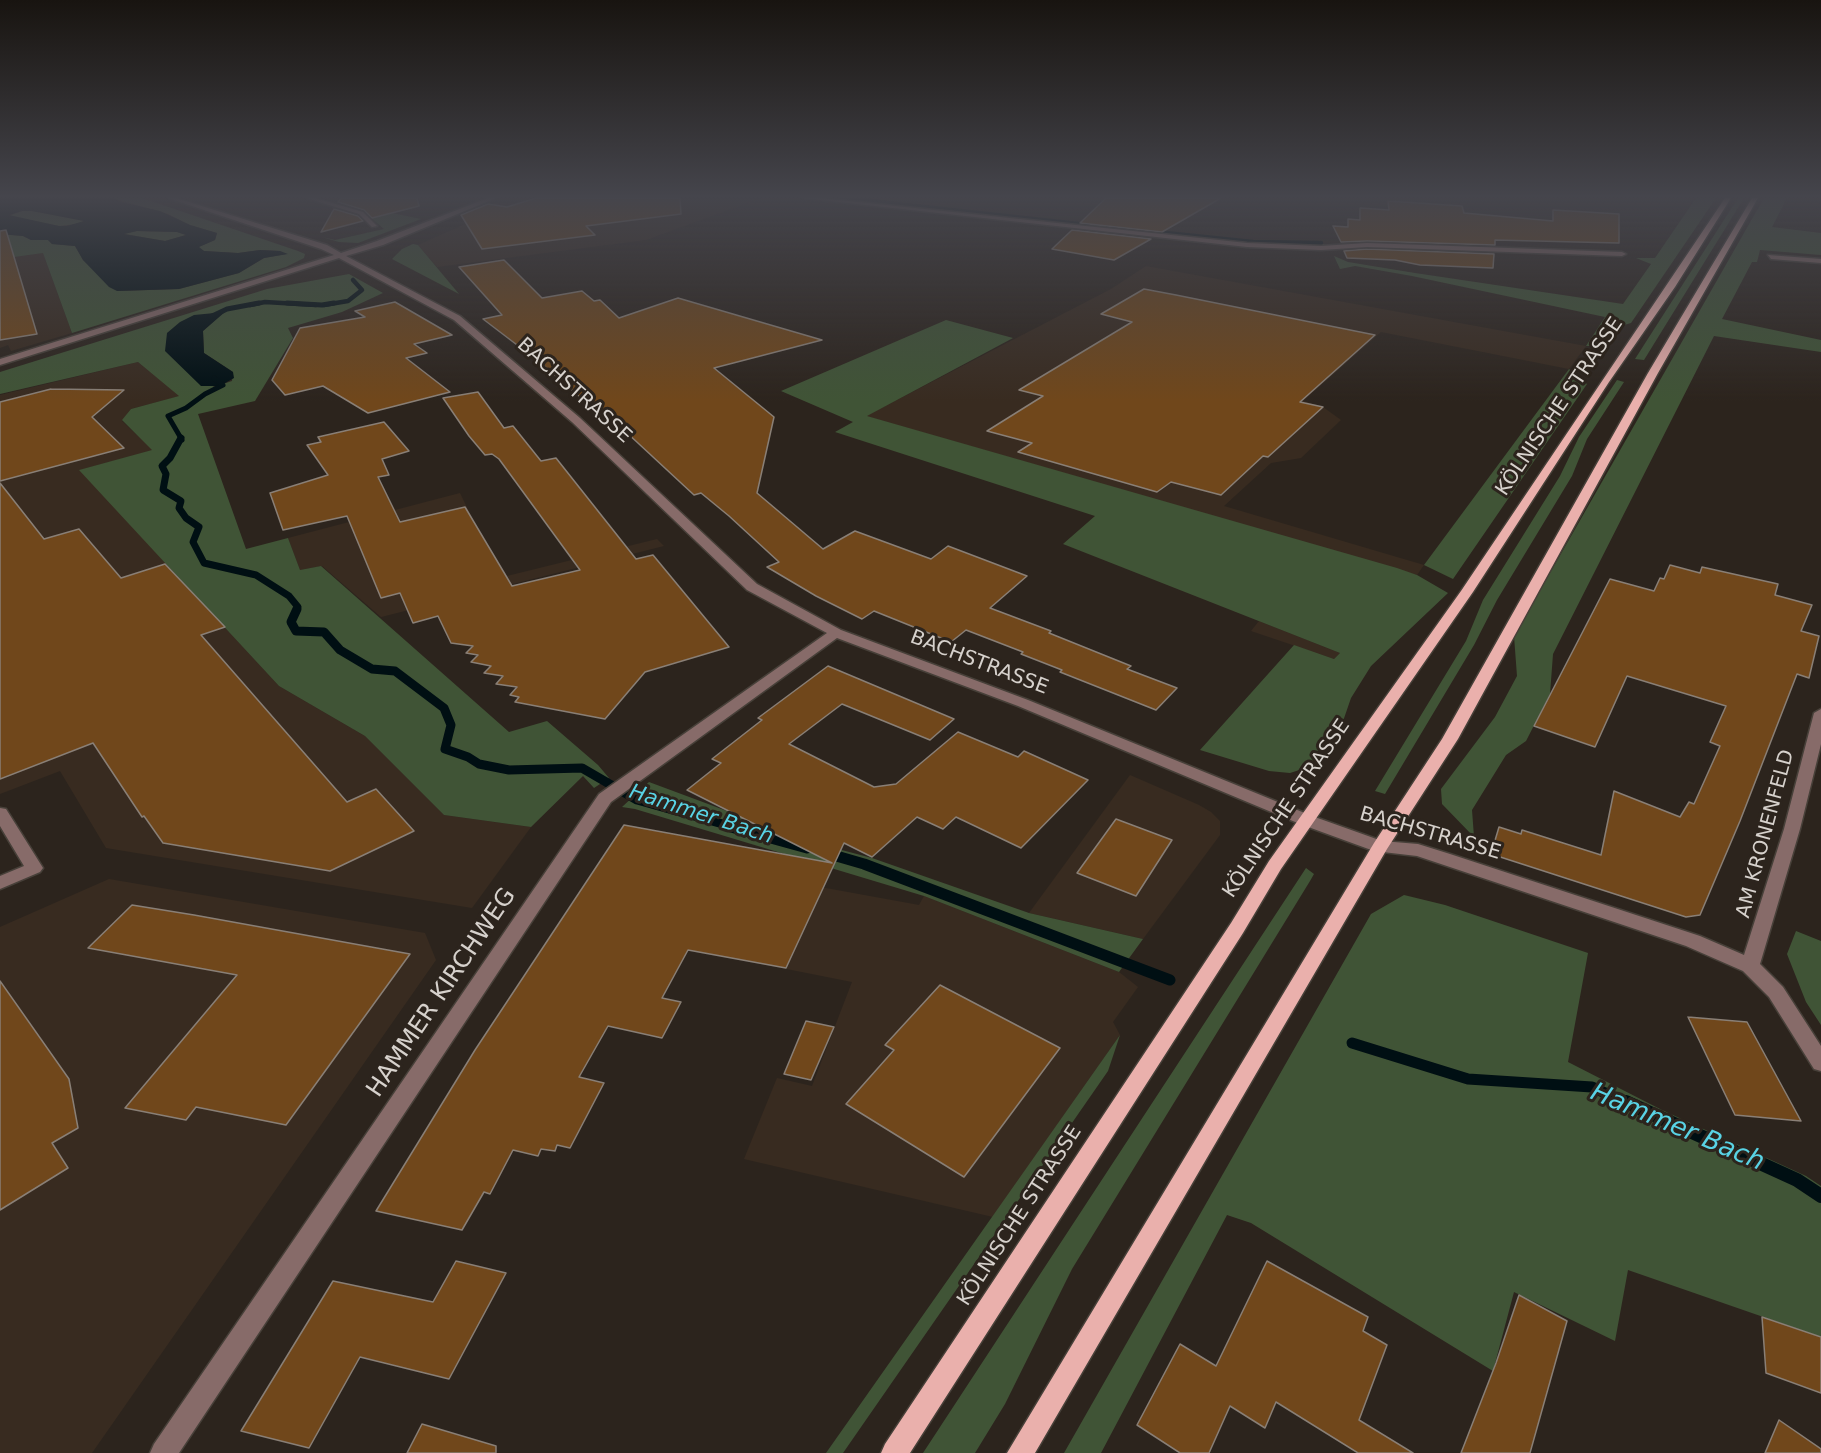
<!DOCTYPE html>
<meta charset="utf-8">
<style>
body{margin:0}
canvas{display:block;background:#2c241d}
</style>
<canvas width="1821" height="1453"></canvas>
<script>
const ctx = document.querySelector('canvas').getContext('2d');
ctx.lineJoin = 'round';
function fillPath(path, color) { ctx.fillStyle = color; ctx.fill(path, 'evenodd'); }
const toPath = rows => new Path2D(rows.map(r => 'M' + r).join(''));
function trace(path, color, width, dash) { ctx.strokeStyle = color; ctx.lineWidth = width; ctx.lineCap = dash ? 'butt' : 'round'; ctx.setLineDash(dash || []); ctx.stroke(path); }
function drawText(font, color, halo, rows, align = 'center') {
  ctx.font = font + ' "DejaVu Sans",sans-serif'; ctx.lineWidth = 6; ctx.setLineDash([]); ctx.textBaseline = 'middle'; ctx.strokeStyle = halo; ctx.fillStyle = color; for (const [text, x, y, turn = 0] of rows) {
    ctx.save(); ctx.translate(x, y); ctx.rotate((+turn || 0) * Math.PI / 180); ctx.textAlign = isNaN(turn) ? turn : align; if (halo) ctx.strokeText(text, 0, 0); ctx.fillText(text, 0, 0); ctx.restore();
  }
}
fillPath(toPath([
 [612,198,761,198,646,240,437,267,418,245,481,217,598,202],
 [43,253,72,333,11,351,8,345,0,348,0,259],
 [1146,266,1586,346,1569,369,1381,332,1303,401,1323,407,1341,420,1301,458,1271,463,1224,506,1424,565,1417,575,866,416,1111,289],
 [138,362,180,396,131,409,122,421,153,450,80,470,279,686,365,736,444,815,531,827,472,908,106,848,60,771,0,794,0,395],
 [460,493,473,520,507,576,657,539,664,546,381,617,322,566,300,570,288,538],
 [1259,621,1340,653,1334,659,1251,631],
 [1130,775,1199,805,1211,812,1220,821,1220,835,1143,939,1029,913],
 [683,862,919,905,924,896,1119,972,1138,987,1113,1022,1120,1035,993,1217,744,1159,777,1078,812,1086,852,982,681,948],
 [109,879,425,933,436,960,92,1453,0,1453,0,927]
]), '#382b20');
fillPath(toPath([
 [112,198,142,198,298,251,305,254,304,258,286,267,72,333,43,253,0,259,0,234,23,236,31,240,48,240,52,244,75,246,83,260,118,291,179,289,239,273,264,258,286,254,280,251,260,250,238,253,204,251,198,247,215,240,217,233,190,225,168,214],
 [826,198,854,198,1218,237,1282,243,1320,242,1325,245,1251,244],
 [1696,198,1716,198,1631,323,1617,327,1601,346,1586,346,1605,317,1412,276,1355,266,1340,269,1334,256,1348,262,1415,273,1623,304,1651,264,1636,258,1655,258],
 [1738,198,1744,198,1644,360,1635,359],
 [1764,198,1787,198,1772,227,1821,233,1821,255,1760,250,1757,262,1752,262,1722,319,1821,340,1821,352,1714,336,1553,654,1550,694,1526,741,1506,755,1472,810,1474,837,1442,804,1441,789,1495,717,1517,676,1514,636],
 [368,208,421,219,358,243,339,242,322,237,335,240,384,229,364,212],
 [22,211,32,211,85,221,76,224,59,226,9,216],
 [137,231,177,232,186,235,165,241,124,234],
 [413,244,418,245,459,294,392,259,402,249],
 [349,274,383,293,342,312,288,328,293,338,255,401,198,414,246,549,288,538,300,570,321,566,509,732,547,721,598,765,609,778,594,788,583,776,531,827,444,815,365,736,279,686,79,470,152,450,122,420,131,409,179,396,138,362,0,394,0,372,267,289],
 [224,312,203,331,204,353,233,372,232,381,214,387,167,333],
 [946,320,1013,338,867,416,1397,568,1417,575,1448,593,1371,666,1351,698,1341,727,1318,764,1290,773,1269,771,1200,750,1294,645,1334,659,1340,653,1063,544,1095,516,835,432,853,422,781,391],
 [1569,369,1587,384,1453,579,1424,565],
 [1617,380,1624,382,1587,439,1572,476,1497,600,1474,645,1385,794,1375,791,1466,641,1483,600,1560,476,1579,437],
 [649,782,743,817,739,823,872,858,1029,913,1143,939,1119,972,924,896,635,809,622,807],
 [1306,868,1314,874,1310,881,1072,1269,1005,1404,975,1453,923,1453],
 [1404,895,1445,905,1588,953,1568,1062,1662,1110,1806,1176,1821,1186,1821,1337,1628,1270,1615,1341,1514,1292,1493,1371,1251,1223,1227,1215,1101,1453,1064,1453,1371,914],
 [1796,931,1821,941,1821,1025,1806,1002,1787,954],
 [1120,1035,1108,1071,843,1453,826,1453]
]), '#405436');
fillPath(toPath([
 [0,198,112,198,121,202,160,211,190,225,217,233,215,240,199,247,204,251,238,253,260,250,280,251,288,254,264,258,239,273,179,289,117,291,109,287,83,260,75,246,52,244,48,240,31,240,23,236,0,234],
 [22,211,32,211,84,221,67,226,59,226,9,215],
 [137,231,177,232,186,235,165,241,124,234],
 [225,312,203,331,204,353,233,372,234,378,220,386,201,386,165,351,167,333,180,322,194,315]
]), '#000f13');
trace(toPath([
 [842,198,1088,225],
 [1108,227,1253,242,1321,243],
 [250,305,265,302,316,305],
 [324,305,348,301,362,290,353,280]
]), '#000f13', 4.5);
trace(toPath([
 [287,303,322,305,334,303],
 [210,317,227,309,259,303],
 [182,440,168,416,186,408,205,394,223,385,214,378]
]), '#000f13', 5);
trace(toPath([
 [181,438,170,458,162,466,166,474,163,490,181,501,179,508,186,518,199,527,193,542,204,563,256,575,289,596,298,607,296,611]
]), '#000f13', 7);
trace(toPath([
 [297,609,291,622,296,631,324,632,340,650,372,669,395,671,444,708,451,725,445,749,468,757,479,764,509,770,582,768,637,800,737,828]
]), '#000f13', 9);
trace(toPath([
 [731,827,807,848],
 [826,853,864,864,1170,980],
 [1352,1043,1468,1079,1592,1087,1629,1104]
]), '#000f13', 11);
trace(toPath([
 [1626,1102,1797,1180,1821,1196]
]), '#000f13', 14);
const building = toPath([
 [341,198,417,198,419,206,372,218,364,210,338,202,341,198],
 [536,198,680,198,681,214,586,226,595,235,482,249,461,215,488,204,507,207,536,198],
 [1106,198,1221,198,1162,232,1080,223,1106,198],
 [1388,201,1462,206,1464,213,1553,221,1553,210,1619,214,1619,243,1495,240,1495,245,1367,241,1341,242,1333,226,1348,227,1348,219,1360,220,1360,208,1389,210,1388,201],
 [334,209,358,216,363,221,321,232,334,209],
 [6,230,37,334,0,340,0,231,6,230],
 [1072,230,1151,239,1114,260,1052,249,1072,230],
 [1367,249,1494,254,1493,268,1420,265,1395,260,1347,258,1344,251,1367,249],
 [504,260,542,298,582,291,594,301,600,300,619,318,678,298,822,340,714,368,774,417,757,493,823,549,855,531,931,559,948,546,1027,576,990,608,1051,631,1049,633,1131,666,1127,669,1177,688,1156,710,1060,672,1062,670,1021,654,1023,652,966,630,951,642,874,611,862,619,816,596,767,567,779,562,729,516,701,493,694,495,625,431,620,432,542,364,483,319,502,315,459,267,504,260],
 [1144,289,1176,295,1375,335,1300,402,1323,407,1268,457,1263,456,1221,495,1171,482,1157,492,1018,452,1032,443,987,431,1043,396,1019,390,1132,322,1101,314,1144,289],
 [395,302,452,335,414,344,427,353,406,358,450,392,368,413,323,386,285,395,272,380,300,328,365,317,355,311,395,302],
 [51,389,124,390,92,417,124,448,0,481,0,402,51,389],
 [478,392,504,428,513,426,541,461,556,458,636,559,653,555,729,647,645,672,605,719,515,702,519,697,510,695,517,687,496,684,503,676,484,673,491,666,471,662,478,655,466,653,473,646,451,643,438,616,413,623,400,593,381,598,347,516,283,530,270,493,328,475,307,445,321,442,318,437,384,422,409,451,382,459,389,475,378,477,400,522,465,507,512,586,580,570,499,459,492,454,485,455,469,436,443,398,478,392],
 [0,483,44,539,79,529,121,578,165,564,225,627,201,635,347,802,376,789,414,831,330,871,163,843,144,816,142,817,93,743,0,779,0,483],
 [1670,565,1700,573,1702,567,1778,584,1775,595,1812,605,1801,631,1819,636,1809,678,1797,674,1740,821,1700,915,1686,917,1491,854,1499,827,1521,834,1522,830,1601,855,1614,791,1680,817,1689,802,1694,804,1720,746,1710,742,1726,706,1627,676,1595,747,1534,726,1610,579,1654,591,1660,578,1664,579,1670,565],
 [828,666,954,719,930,740,842,704,789,744,874,787,896,784,958,732,1018,757,1024,751,1088,780,1021,848,956,817,943,829,917,817,872,857,844,843,786,968,688,950,662,998,681,1002,662,1038,608,1026,579,1077,604,1083,570,1148,557,1145,555,1151,541,1149,538,1156,513,1150,490,1194,484,1192,462,1230,376,1211,475,1050,624,825,832,863,687,790,721,763,712,759,762,720,758,718,828,666],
 [1116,819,1172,840,1136,896,1077,873,1116,819],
 [132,905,194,915,410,954,286,1125,196,1107,186,1120,125,1108,237,975,88,948,132,905],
 [0,981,69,1079,78,1128,52,1143,68,1168,0,1210,0,981],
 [940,985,1060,1048,964,1177,846,1104,894,1050,885,1045,940,985],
 [1688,1017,1747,1022,1801,1121,1735,1115,1688,1017],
 [806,1021,834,1027,811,1080,784,1074,806,1021],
 [456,1261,506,1273,449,1379,360,1357,309,1448,241,1431,333,1281,433,1302,456,1261],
 [1267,1261,1368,1317,1363,1331,1387,1345,1359,1420,1413,1453,1358,1453,1276,1402,1265,1428,1230,1406,1209,1453,1180,1453,1137,1425,1180,1344,1216,1366,1267,1261],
 [1519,1295,1567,1321,1530,1453,1461,1453,1496,1363,1519,1295],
 [1762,1317,1821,1337,1821,1393,1766,1373,1762,1317],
 [1779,1420,1821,1449,1821,1453,1765,1453,1779,1420],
 [422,1424,496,1446,496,1453,407,1453,422,1424]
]);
fillPath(building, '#70471b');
trace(building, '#897f76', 1.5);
const minor = toPath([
 [168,198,176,198,327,245,341,253,377,241,488,198,496,198,383,245,346,256,460,316,580,418,757,584,841,630,1028,700,1312,816,1382,841,1418,844,1450,854,1700,936,1744,955,1784,829,1814,713,1821,709,1821,744,1800,829,1760,964,1783,987,1821,1046,1821,1071,1814,1069,1769,997,1743,971,1686,946,1417,856,1374,851,1300,824,1018,706,837,638,611,802,179,1453,150,1453,154,1444,599,794,827,633,747,590,572,422,454,320,339,258,0,365,0,359,334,255,321,249,168,198],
 [306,198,315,198,363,212,377,226,372,227,359,214,306,198],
 [802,198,820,198,1247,243,1321,246,1367,243,1622,252,1626,254,1622,256,1367,247,1321,250,1247,247,802,198],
 [1768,255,1821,259,1821,263,1771,259,1768,255],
 [0,808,6,809,43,868,40,872,0,889,0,876,24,866,0,826,0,808]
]);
const major = toPath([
 [1725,198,1731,198,1675,287,1609,382,1473,592,1281,869,1243,933,910,1453,881,1453,885,1444,1231,923,1269,861,1461,591,1725,198],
 [1752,198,1758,198,1658,373,1458,739,1387,849,1035,1453,1007,1453,1374,843,1442,739,1648,373,1752,198]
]);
trace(minor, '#474039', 3);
trace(major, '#474039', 3);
fillPath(minor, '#876b69');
fillPath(major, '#eab0ac');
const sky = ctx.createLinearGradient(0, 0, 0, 401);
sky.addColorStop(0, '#181410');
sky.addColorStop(0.49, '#45454c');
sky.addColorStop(1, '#45454c00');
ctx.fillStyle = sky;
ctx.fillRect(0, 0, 1821, 401);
drawText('20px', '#d6d1cc', '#2c241d', [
 ["BACHSTRASSE",574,391,42],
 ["KÖLNISCHE STRASSE",1560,407,-56],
 ["BACHSTRASSE",979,663,21],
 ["KÖLNISCHE STRASSE",1287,809,-56],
 ["BACHSTRASSE",1430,834,16],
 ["AM KRONENFELD",1766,834,-75],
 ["KÖLNISCHE STRASSE",1020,1216,-57]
]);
drawText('italic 21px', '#59d3e5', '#2c241d', [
 ["Hammer Bach",701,815,18]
]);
drawText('24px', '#d6d1cc', '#2c241d', [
 ["HAMMER KIRCHWEG",442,993,-56]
]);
drawText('italic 26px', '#59d3e5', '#2c241d', [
 ["Hammer Bach",1677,1128,23]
]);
</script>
